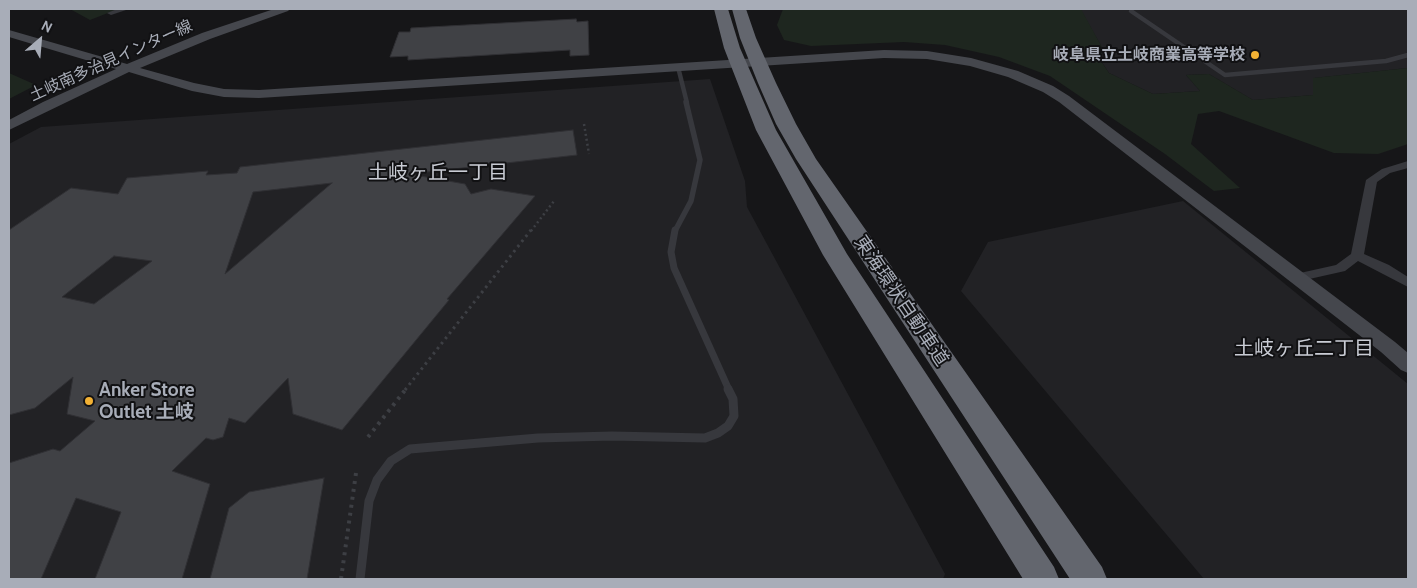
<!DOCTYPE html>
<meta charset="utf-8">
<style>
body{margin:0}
#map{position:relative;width:1417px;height:588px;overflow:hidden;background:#161618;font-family:Cabin,sans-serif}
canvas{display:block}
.frame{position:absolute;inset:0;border:10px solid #a8adb8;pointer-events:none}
.north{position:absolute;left:15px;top:15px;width:50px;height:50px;-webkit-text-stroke:4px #111113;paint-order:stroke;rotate:27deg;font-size:14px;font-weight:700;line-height:20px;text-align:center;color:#a8adb8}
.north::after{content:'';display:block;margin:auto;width:18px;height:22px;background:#a8adb8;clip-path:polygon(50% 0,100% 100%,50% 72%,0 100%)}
</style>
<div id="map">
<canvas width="1417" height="588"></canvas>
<div class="frame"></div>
<div class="north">N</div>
</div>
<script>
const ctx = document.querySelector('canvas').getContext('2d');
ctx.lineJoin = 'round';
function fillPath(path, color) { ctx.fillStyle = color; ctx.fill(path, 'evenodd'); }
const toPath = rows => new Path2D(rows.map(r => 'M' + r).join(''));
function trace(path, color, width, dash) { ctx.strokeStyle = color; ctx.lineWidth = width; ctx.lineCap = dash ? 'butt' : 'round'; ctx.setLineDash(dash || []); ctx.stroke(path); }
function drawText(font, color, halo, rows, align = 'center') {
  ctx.font = font + ' Cabin,"Noto Sans JP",sans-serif'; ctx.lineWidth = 4; ctx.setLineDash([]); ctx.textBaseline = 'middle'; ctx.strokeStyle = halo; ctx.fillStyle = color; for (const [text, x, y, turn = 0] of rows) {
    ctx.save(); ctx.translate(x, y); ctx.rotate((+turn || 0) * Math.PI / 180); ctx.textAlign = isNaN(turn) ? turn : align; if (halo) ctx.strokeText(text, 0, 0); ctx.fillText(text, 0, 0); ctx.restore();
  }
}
fillPath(toPath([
 [1080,9,1408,9,1408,68,1314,78,1314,95,1253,100,1209,74,1186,75,1200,91,1153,94,1109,73,1101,61,1103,49],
 [710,79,745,181,747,207,945,574,943,579,9,579,9,144,41,127],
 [1183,201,1408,384,1408,579,1204,579,961,291,988,242]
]), '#222225');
fillPath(toPath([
 [70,9,118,9,90,20],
 [783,9,1096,9,1081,9,1103,49,1101,61,1109,73,1153,94,1200,91,1186,75,1209,74,1253,100,1313,95,1313,78,1408,68,1408,144,1378,154,1334,153,1219,111,1198,114,1191,144,1240,188,1214,191,1165,154,1050,76,999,57,945,45,904,42,811,46,784,40,777,25],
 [9,73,36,85,9,99]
]), '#1e261f');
const building = toPath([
 [576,19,577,22,588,21,589,55,570,56,570,50,408,60,408,56,390,57,399,32,410,32,411,28,576,19],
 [573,130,577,155,409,174,465,184,471,194,491,189,535,196,447,299,449,300,342,430,293,414,288,378,245,423,229,418,223,437,213,440,206,438,172,471,210,484,182,579,95,579,121,512,76,498,41,579,9,579,9,463,53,449,60,451,95,421,67,414,73,377,35,408,9,415,9,230,71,188,118,194,127,178,208,171,206,175,237,173,240,167,573,130],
 [332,183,225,274,253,192,332,183],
 [114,256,152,261,94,304,62,297,114,256],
 [324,478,307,579,210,579,229,508,249,492,324,478]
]);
fillPath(building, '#404145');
trace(building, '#303034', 1);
trace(toPath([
 [584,124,589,154],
 [531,231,554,201]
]), '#3d3f44', 2.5, [2, 3]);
trace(toPath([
 [405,390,531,230]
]), '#3d3f44', 3, [2.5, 4]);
trace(toPath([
 [368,437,406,389],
 [341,579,356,473]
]), '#3d3f44', 4, [3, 5]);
trace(toPath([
 [1131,11,1225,75,1386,61,1408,55],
 [678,67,687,103]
]), '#37383d', 4.5);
trace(toPath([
 [675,231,691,201,700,160,686,102]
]), '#37383d', 5.5);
trace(toPath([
 [675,230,671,252,674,268,729,390]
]), '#37383d', 7);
trace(toPath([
 [360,579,369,501,377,480,391,461,410,449,538,438,612,436,705,438,718,433,728,426,734,416,733,399,728,389]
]), '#37383d', 9);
fillPath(toPath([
 [117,9,129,9,111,15,107,13,117,9],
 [1408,161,1408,168,1390,173,1377,182,1364,254,1389,265,1408,277,1408,287,1358,261,1345,271,1296,282,1291,281,1289,278,1291,275,1336,265,1351,254,1366,180,1382,169,1408,161]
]), '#37383d');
fillPath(toPath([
 [274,9,290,9,288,11,210,39,140,68,194,83,224,89,259,90,884,50,927,51,971,58,1018,71,1053,86,1069,96,1395,342,1408,353,1408,373,1401,370,1381,352,1059,102,1043,92,1008,77,970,66,927,59,884,58,259,98,224,97,192,91,129,72,9,130,9,120,43,102,116,69,9,37,9,30,127,64,202,33,274,9]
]), '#45474d');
fillPath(toPath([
 [714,9,728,9,740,48,776,130,847,254,1054,567,1059,579,1023,579,823,255,756,130,724,48,714,9],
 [732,9,746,9,756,38,776,83,796,124,816,159,1102,567,1107,579,1070,579,796,159,776,124,758,83,740,38,732,9]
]), '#63666e');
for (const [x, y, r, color] of [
 [1255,55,5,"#f2b134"],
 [89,401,5,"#f2b134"]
]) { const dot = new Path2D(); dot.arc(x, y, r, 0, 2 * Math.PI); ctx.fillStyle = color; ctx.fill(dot); trace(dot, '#111113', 2); }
drawText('bold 16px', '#a8adb8', '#111113', [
 ["岐阜県立土岐商業高等学校",1245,55]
], 'right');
drawText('16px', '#a8adb8', '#111113', [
 ["土岐南多治見インター線",111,61,-24]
]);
drawText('19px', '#a8adb8', '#111113', [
 ["東海環状自動車道",901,301,56]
]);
drawText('bold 19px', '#a8adb8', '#111113', [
 ["Anker Store",99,390],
 ["Outlet 土岐",99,412]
], 'left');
drawText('20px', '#c9ccd4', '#111113', [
 ["土岐ヶ丘一丁目",438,173],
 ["土岐ヶ丘二丁目",1304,349]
]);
</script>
